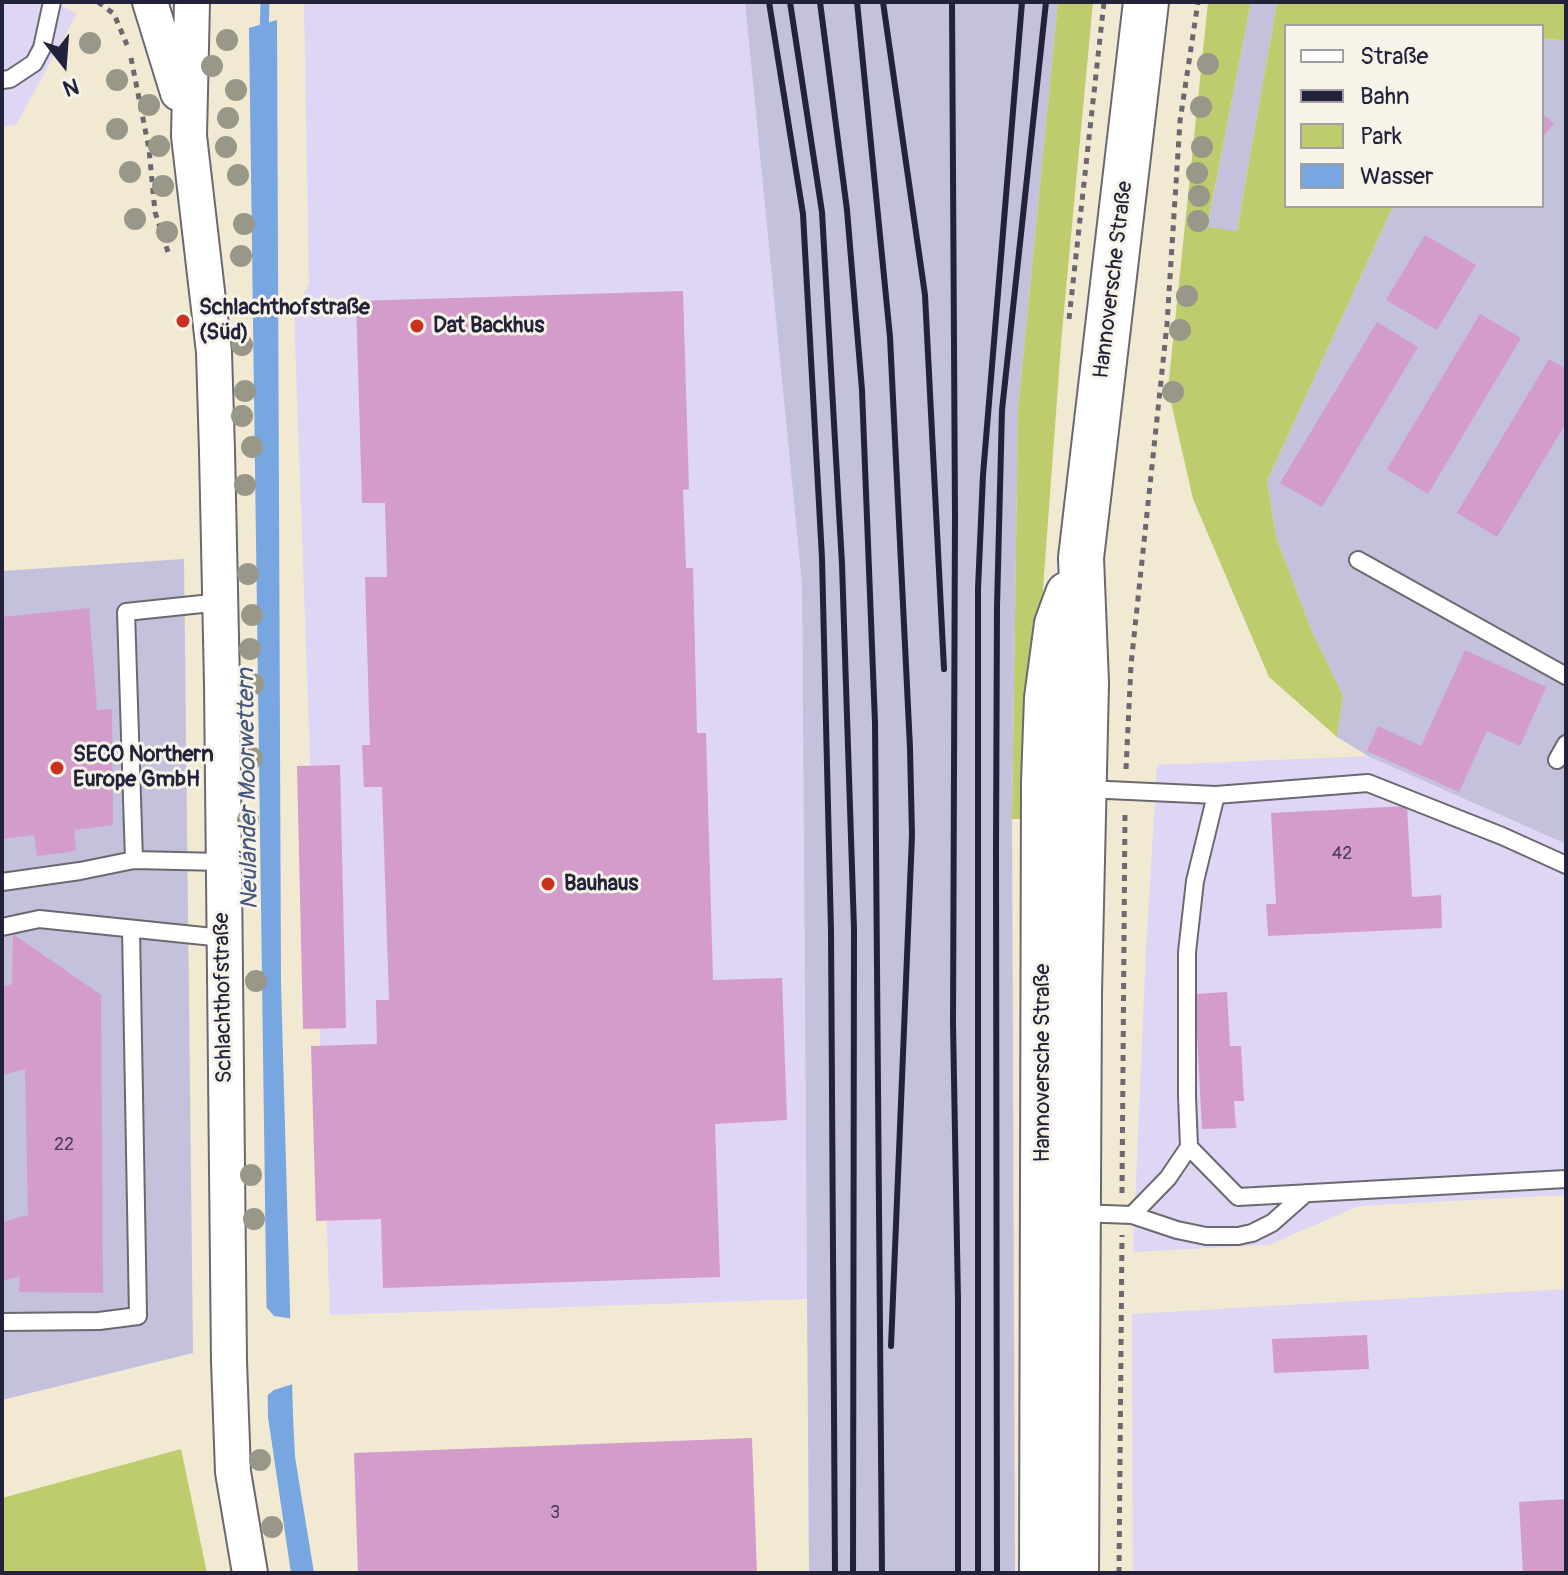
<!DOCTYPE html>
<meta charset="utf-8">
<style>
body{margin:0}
#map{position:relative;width:1568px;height:1575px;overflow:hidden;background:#f2e9d3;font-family:Pangolin,sans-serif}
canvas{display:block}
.frame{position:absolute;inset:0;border:4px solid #22223b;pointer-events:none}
.legend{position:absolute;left:1284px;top:24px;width:260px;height:184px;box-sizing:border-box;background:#f7f3e8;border:2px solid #a29fa3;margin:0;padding:10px 14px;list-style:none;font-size:24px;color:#22223b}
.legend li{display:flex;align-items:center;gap:16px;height:40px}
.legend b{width:40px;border:2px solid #a29fa3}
.north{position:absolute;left:24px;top:24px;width:80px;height:80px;-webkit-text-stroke:6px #f7f3e8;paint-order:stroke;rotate:163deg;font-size:22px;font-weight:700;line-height:32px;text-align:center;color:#22223b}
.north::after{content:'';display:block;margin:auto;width:28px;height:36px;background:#22223b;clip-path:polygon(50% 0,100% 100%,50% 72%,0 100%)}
</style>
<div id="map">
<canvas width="1568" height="1575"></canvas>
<div class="frame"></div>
<ul class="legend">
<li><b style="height:10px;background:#fff"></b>Straße</li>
<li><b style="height:10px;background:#22223b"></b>Bahn</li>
<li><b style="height:22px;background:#becc6e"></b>Park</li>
<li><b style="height:22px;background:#77a6e1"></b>Wasser</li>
</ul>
<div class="north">N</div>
</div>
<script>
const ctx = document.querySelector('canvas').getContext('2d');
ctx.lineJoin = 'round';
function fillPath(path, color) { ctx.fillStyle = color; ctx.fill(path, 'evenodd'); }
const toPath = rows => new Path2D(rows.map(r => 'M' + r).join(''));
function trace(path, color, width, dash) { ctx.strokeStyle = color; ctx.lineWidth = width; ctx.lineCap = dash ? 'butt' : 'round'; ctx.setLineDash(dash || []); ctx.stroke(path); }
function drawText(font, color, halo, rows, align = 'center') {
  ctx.font = font + ' Pangolin,sans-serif'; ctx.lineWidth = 6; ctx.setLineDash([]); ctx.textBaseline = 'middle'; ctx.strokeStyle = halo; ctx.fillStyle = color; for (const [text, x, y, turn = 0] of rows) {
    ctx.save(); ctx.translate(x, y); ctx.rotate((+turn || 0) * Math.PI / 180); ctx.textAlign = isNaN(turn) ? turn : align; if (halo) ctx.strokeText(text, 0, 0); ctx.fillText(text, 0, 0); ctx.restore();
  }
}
fillPath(toPath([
 [2,2,54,2,77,14,16,125,2,126],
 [304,2,745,2,802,585,807,1299,330,1315,294,313,309,284],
 [1368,756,1566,844,1566,1195,1358,1206,1269,1245,1133,1252,1146,950,1157,765],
 [1566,1289,1566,1573,1133,1573,1132,1314]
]), '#dfd5f5');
fillPath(toPath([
 [745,2,1058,2,1018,410,1012,819,1015,1573,809,1573,802,585],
 [1251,2,1277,2,1237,231,1207,228],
 [1542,38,1566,41,1566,844,1368,756,1337,737,1343,695,1313,634,1277,540,1267,481,1393,206,1542,206],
 [184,559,193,1353,2,1400,2,571]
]), '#c3c1db');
fillPath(toPath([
 [1058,2,1093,2,1062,332,1026,819,1012,819,1018,410],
 [1208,2,1251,2,1207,227,1237,231,1277,2,1566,2,1566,41,1542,38,1542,26,1286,26,1286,206,1393,206,1267,481,1277,540,1313,634,1343,695,1337,737,1269,677,1193,499,1168,389],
 [181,1449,207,1573,2,1573,2,1498]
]), '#becc6e');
fillPath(toPath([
 [277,20,281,983,293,1416,295,1457,314,1573,291,1573,268,1417,249,28]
]), '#77a6e1');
fillPath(toPath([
 [262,1302,274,1316,294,1319,296,1383,274,1390,264,1398]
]), '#f2e9d3');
trace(toPath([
 [264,35,265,2]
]), '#77a6e1', 9);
fillPath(toPath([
 [1542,114,1554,123,1542,138],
 [1425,235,1476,265,1437,330,1386,300],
 [683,291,689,489,683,490,686,568,693,568,697,733,706,733,713,980,782,978,787,1120,715,1124,720,1277,383,1288,381,1219,316,1221,311,1046,377,1044,376,1000,389,1000,382,787,364,787,362,745,370,745,365,577,387,577,385,503,362,503,356,301],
 [1480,314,1521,338,1428,494,1387,469],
 [1377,322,1418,347,1322,507,1280,483],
 [1549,359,1566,369,1566,423,1497,537,1457,513],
 [89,608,97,710,112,709,113,825,74,830,76,851,37,856,34,835,2,839,2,617],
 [1465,650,1546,687,1520,746,1487,731,1459,792,1367,751,1378,726,1421,746],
 [340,765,346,1028,303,1029,297,766],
 [1407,806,1412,897,1441,895,1442,928,1268,936,1266,904,1276,904,1271,813],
 [13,934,101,995,103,1293,19,1292,20,1276,2,1281,2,1222,28,1215,25,1069,2,1075,2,987,12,984],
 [1227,992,1230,1046,1241,1046,1244,1101,1234,1101,1236,1128,1202,1129,1195,994],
 [1367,1335,1369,1369,1274,1373,1272,1339],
 [752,1438,757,1573,358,1573,354,1453],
 [1566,1499,1566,1573,1523,1573,1519,1502]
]), '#d49ccb');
const service = toPath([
 [2,80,10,79,34,63,42,48,52,2],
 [1358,560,1566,676],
 [221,602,126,612,134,860,222,862],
 [1557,760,1566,744],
 [1086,789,1216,795],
 [1566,865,1502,836,1368,783,1216,795,1195,881,1187,952,1187,1096,1189,1147,1238,1197,1566,1179],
 [2,882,80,871,134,860],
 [2,927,39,919,223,938],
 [1078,1213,1132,1215,1177,1230,1206,1236,1238,1236,1252,1233,1272,1223,1306,1193],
 [1132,1215,1168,1178,1189,1147],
 [2,1322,99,1321,138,1316,131,929]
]);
const minor = toPath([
 [150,2,178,93],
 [192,2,189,136,214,352,217,451,222,684,229,1361,233,1472,250,1573]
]);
const secondary = toPath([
 [1042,1573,1044,782,1047,698,1057,624,1068,594],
 [1076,1573,1079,993,1086,683,1081,558,1146,2]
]);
trace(service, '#6b6870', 20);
trace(minor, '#6b6870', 38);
trace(secondary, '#6b6870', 48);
trace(toPath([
 [98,2,114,14,127,45],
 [131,58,149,149,155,212,169,255],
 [1069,319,1104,2],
 [1126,769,1131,665,1167,324,1180,121,1198,2],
 [1122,1193,1125,811],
 [1119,1573,1122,1235]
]), '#6b6870', 5, [6, 6]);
trace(service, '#fff', 16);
trace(minor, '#fff', 34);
trace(secondary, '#fff', 44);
trace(toPath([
 [769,2,803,214,822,558,831,931,835,1573],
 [790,2,822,212,842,564,854,929,853,1573],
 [820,2,847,210,862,390,875,723,882,1573],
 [857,2,890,337,910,748,912,835,891,1346],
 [883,2,925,295,944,669],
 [952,2,955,516,953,1023,958,1300,958,1573],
 [978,1573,978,589,983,475,1022,2],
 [997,1573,996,848,997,606,1002,410,1046,2]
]), '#22223b', 6);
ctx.fillStyle = '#999888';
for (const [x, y] of [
 [227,40],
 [90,43],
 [1208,64],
 [212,66],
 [117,80],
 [236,90],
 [149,105],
 [1201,107],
 [228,118],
 [117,129],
 [159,146],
 [226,147],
 [1202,147],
 [130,172],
 [1197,173],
 [238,175],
 [163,186],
 [1199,196],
 [135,219],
 [1198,221],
 [244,224],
 [167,232],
 [241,256],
 [1187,296],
 [1180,330],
 [242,345],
 [245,391],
 [1173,392],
 [242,416],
 [252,447],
 [245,485],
 [248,574],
 [252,615],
 [250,649],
 [253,684],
 [252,758],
 [248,820],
 [256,981],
 [251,1175],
 [254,1219],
 [260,1460],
 [272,1527]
]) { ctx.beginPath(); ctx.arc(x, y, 11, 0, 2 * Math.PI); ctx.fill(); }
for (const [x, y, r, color] of [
 [183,321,8,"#c8321e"],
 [417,326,8,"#c8321e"],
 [57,768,8,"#c8321e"],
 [548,884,8,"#c8321e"]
]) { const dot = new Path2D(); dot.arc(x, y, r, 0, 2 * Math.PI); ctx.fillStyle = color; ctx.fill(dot); trace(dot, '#f7f3e8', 3); }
drawText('18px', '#4e405f', null, [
 ["42",1342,854],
 ["22",64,1145],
 ["3",555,1513]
]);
drawText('22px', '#22223b', '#f7f3e8', [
 ["Hannoversche Straße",1114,280,-83],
 ["Schlachthofstraße",224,998,-91],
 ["Hannoversche Straße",1043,1063,-90]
]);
drawText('bold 22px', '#22223b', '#f7f3e8', [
 ["Schlachthofstraße",199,308],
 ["(Süd)",199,333],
 ["Dat Backhus",433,326],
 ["SECO Northern",73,755],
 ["Europe GmbH",73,780],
 ["Bauhaus",564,884]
], 'left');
drawText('italic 24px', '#44577d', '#f7f3e8', [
 ["Neuländer Moorwettern",249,789,-91]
]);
</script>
